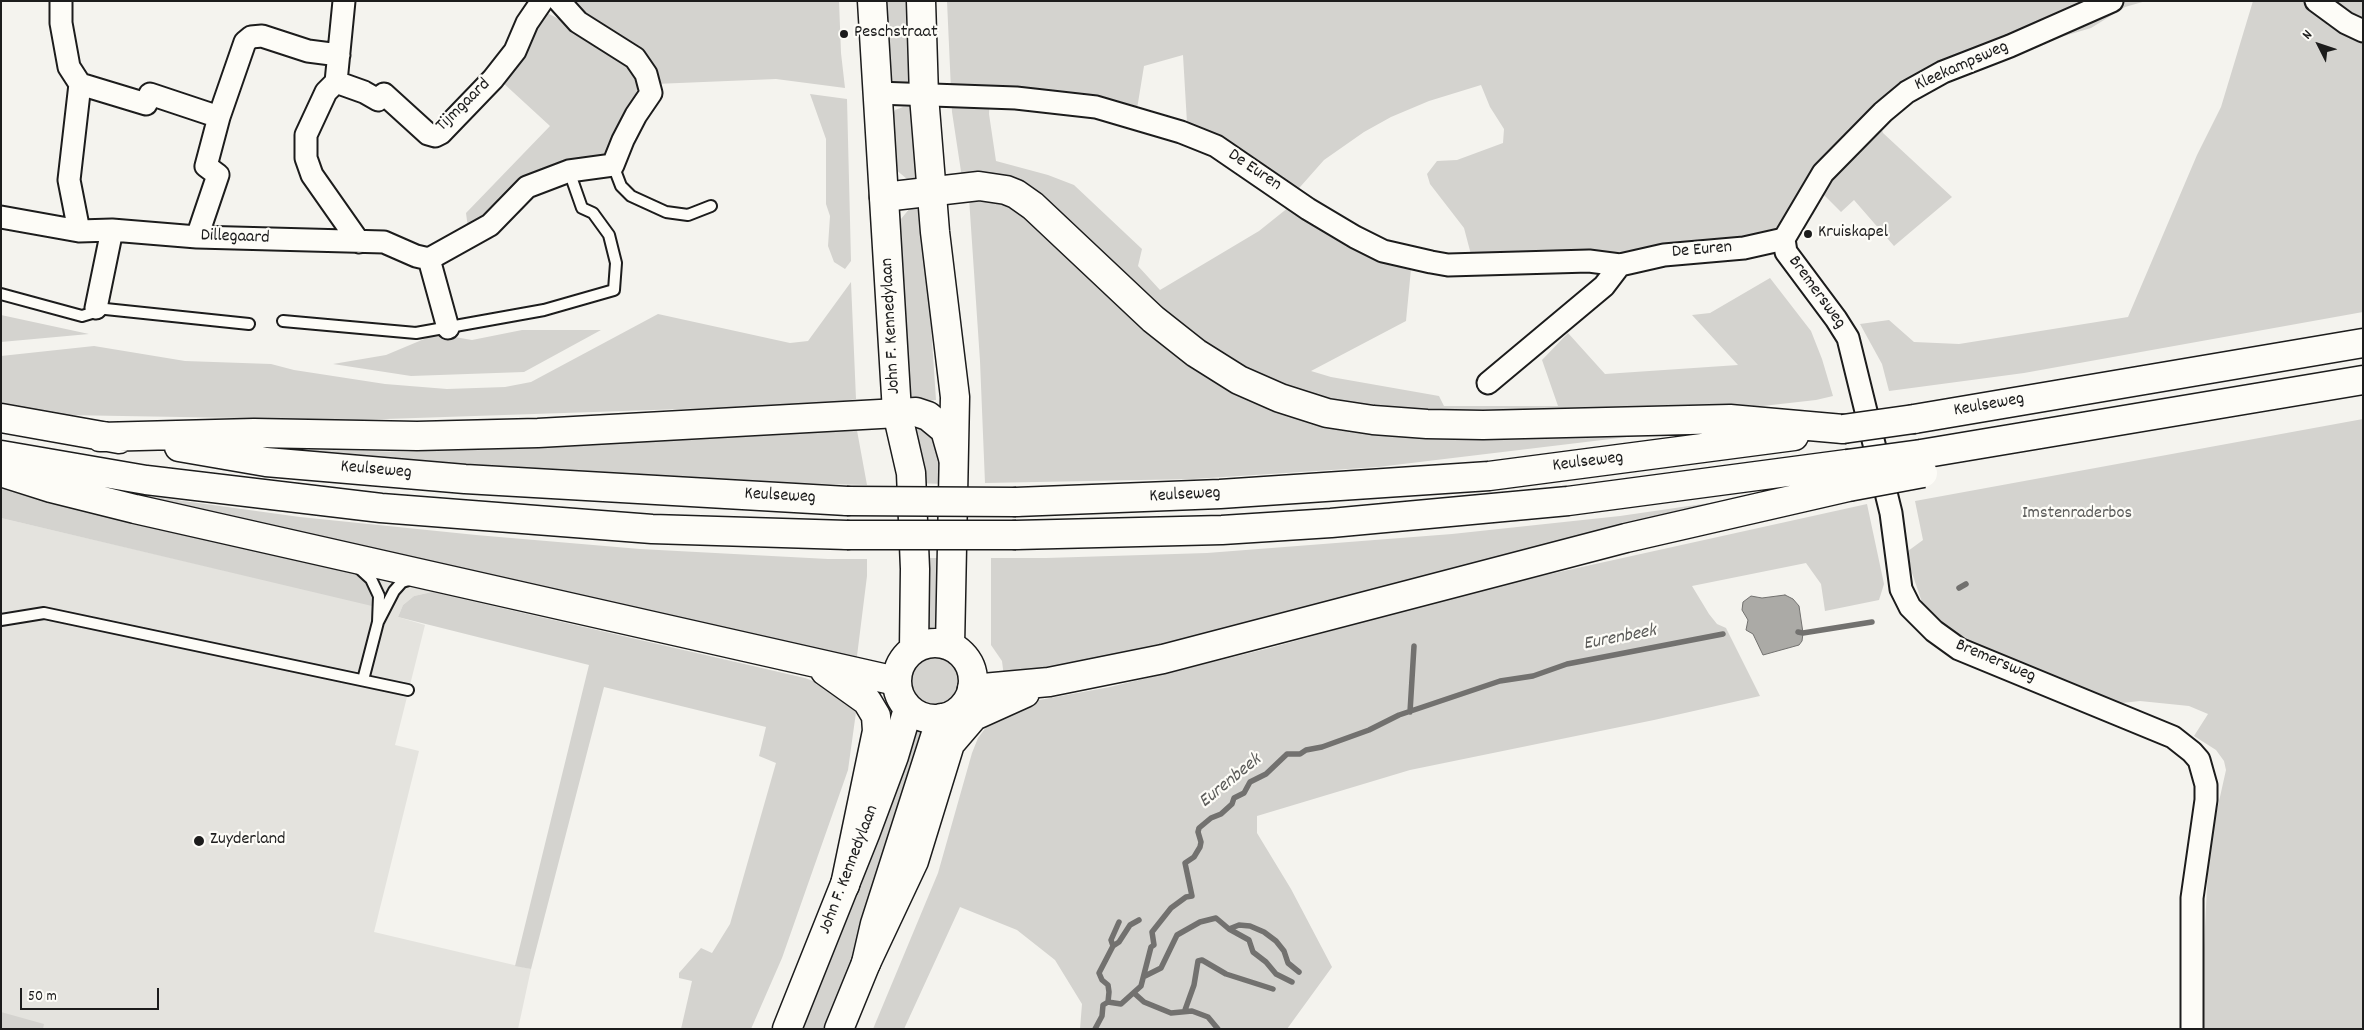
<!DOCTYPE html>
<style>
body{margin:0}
#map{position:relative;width:2364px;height:1030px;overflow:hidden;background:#f4f3ee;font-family:Dekko,sans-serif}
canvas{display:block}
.frame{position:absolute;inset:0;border:2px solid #1c1c1c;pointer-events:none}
.north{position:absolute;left:2294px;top:20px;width:50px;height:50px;-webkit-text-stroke:4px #fdfcf7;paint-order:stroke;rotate:311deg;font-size:14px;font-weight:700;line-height:20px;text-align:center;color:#1c1c1c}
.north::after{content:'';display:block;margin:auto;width:18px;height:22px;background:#1c1c1c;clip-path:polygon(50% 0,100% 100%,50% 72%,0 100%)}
.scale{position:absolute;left:20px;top:988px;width:139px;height:22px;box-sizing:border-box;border:2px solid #1c1c1c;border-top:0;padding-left:6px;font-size:15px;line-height:18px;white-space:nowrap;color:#1c1c1c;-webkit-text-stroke:4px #fdfcf7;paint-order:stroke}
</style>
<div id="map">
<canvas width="2364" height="1030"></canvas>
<div class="frame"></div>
<div class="north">N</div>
<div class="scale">50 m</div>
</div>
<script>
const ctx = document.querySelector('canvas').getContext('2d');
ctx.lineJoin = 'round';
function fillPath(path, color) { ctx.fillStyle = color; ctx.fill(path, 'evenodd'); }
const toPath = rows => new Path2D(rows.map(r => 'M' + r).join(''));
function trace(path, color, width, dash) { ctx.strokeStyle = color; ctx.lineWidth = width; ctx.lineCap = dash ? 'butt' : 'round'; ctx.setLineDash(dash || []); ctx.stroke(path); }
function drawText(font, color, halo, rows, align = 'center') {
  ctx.font = font + ' Dekko,sans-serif'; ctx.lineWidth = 4.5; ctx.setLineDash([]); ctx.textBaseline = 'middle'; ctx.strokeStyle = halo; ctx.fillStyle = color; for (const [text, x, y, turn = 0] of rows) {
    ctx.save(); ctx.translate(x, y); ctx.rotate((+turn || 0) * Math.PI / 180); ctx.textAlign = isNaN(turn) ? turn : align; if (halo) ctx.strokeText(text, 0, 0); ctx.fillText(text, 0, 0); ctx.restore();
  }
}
fillPath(toPath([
 [1,518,372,605,362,578,354,574,432,592,414,596,403,605,398,617,425,625,395,745,419,751,374,932,531,969,518,1029,1,1029]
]), '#e4e3de');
fillPath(toPath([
 [557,1,839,1,841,53,845,88,776,79,655,84],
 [885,1,910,1,912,76,908,85,893,87,885,27],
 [947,1,2146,1,2125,7,2091,28,2024,48,1943,79,1880,124,1883,133,1952,197,1894,246,1854,200,1841,212,1824,195,1813,215,1796,207,1781,230,1689,250,1474,266,1464,228,1430,184,1427,174,1437,161,1457,160,1503,143,1504,129,1490,107,1481,85,1429,101,1391,117,1364,132,1324,160,1293,195,1187,123,1183,55,1144,66,1137,109,990,93,989,114,996,161,1048,175,1074,185,1142,249,1138,266,1160,290,1259,231,1289,207,1369,254,1411,269,1406,321,1311,371,1331,377,1439,396,1444,406,1558,406,1542,360,1568,333,1605,374,1738,365,1692,315,1710,313,1770,278,1811,331,1822,359,1833,396,1816,400,1727,410,1441,415,1337,404,1284,388,1220,357,1189,338,1041,204,962,178,952,112],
 [2253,1,2363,1,2363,312,2024,373,1889,391,1882,364,1860,324,1889,320,1914,342,1959,344,2128,317,2197,155,2221,107],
 [545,12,559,19,628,65,635,74,638,87,634,100,602,159,494,210,468,228,466,213,550,126,501,81],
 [810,94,847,99,851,261,845,269,834,262,828,246,830,216,826,204,826,139],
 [903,107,911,107,914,113,920,171,915,178,907,179,895,169,891,118,895,110],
 [969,198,1008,204,1028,217,1086,272,1114,302,1148,332,1288,409,1702,428,1378,467,1193,479,985,483,980,361],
 [910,208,917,208,924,222,936,400,905,403,899,226,901,219],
 [851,282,856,399,831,404,356,420,64,415,1,408,1,356,94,346,185,361,271,364,294,370,385,384,447,389,505,387,531,382,658,314,790,343,808,341],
 [1,315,89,334,1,342],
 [522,330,601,330,524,372,411,376,333,364,386,355,429,337,449,336,472,340],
 [906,419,939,438,943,484,917,483],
 [2363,419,2363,1029,2200,1029,2209,846,2226,770,2224,761,2216,750,2194,736,2208,714,2189,706,2140,701,2113,704,1970,648,1926,614,1911,570,1908,551,1923,540,1915,501],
 [856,425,867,485,639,479,457,469,241,448,408,452],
 [67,485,300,517,476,535,640,549,828,559,867,559,867,576,856,664],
 [1,488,354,574,362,578,371,589,372,606,1,518],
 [1737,499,1315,617,1004,677,1002,661,991,645,991,558,1046,558,1207,553,1452,534,1620,516],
 [1867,504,1884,584,1879,600,1825,611,1821,584,1806,563,1692,586,1709,614,1717,624,1726,628,1760,696,1654,720,1410,770,1257,816,1257,833,1291,889,1332,967,1287,1029,1080,1029,1082,1004,1055,960,1017,930,960,907,904,1029,873,1029,938,873,972,753,978,738,995,715,1023,703,1110,687,1270,648,1363,622,1514,582],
 [921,558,945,558,942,637,930,636,920,638],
 [432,592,805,678,846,693,857,705,848,770,782,958,751,1029,681,1029,692,981,679,978,679,973,701,948,712,953,730,924,776,763,759,756,766,727,604,687,531,969,515,966,589,665,398,617,403,605,414,596],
 '906 681a28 28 0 1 1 56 0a28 28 0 1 1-56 0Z',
 [912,721,930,725,879,897,827,1029,797,1029],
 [1,1012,44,1024,43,1029,1,1029]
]), '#d4d3cf');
const water = toPath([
 [1785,595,1793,599,1799,606,1803,633,1802,641,1799,645,1763,655,1753,634,1746,630,1748,620,1742,610,1743,602,1751,596,1762,598,1785,595]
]);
fillPath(water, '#abaaa6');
trace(water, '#72716f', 1);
trace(toPath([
 [1959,588,1966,584],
 [1798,632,1803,633,1872,622],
 [1410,712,1414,646],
 [1229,929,1239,925,1250,926,1264,932,1276,941,1284,951,1288,963,1299,972],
 [1113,946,1119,942,1130,925,1139,920],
 [1145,976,1161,968,1177,935,1200,922,1216,918,1229,929,1249,940,1253,952,1266,962,1276,974,1292,982],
 [1134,993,1144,1002,1171,1013,1192,1011,1208,1017,1218,1029],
 [1108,1002,1109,992,1108,985,1102,980,1099,973,1113,946,1111,940,1119,922],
 [1185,1010,1194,985,1198,961,1202,960,1226,974,1273,989],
 [1095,1029,1102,1016,1103,1005,1108,1002,1121,1004,1141,986,1151,947,1154,945,1152,932,1171,908,1186,897,1192,896,1185,863,1194,857,1200,847,1201,842,1198,832,1199,828,1211,818,1221,814,1232,804,1234,798,1244,793,1250,782,1266,774,1287,754,1300,754,1306,750,1322,747,1369,730,1399,715,1500,681,1533,676,1567,664,1723,634]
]), '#72716f', 5.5);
const lane = toPath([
 [613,165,621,186,631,196,666,212,688,215,711,206],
 [1,294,82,316,92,313,96,308,249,324],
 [283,321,416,333,544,310,614,290,616,263,609,235,593,213,582,208,569,171],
 [359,568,371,579,379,596,378,622,394,591,402,582,412,579],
 [1,620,44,613,408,690],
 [363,680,378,622]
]);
const street = toPath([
 [61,1,61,23,69,67,80,84,69,180,79,231],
 [344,1,336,82,326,92,306,135,306,158,312,175,359,242],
 [2316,1,2346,23,2363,31],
 [336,82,364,92,378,100,384,94,428,134,435,136,441,133,493,79,515,51,527,23,542,1],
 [80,84,146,104,150,94,219,117],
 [877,93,1016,98,1096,107,1181,132,1216,146,1308,209,1355,237,1383,251,1431,262,1448,265,1589,261,1620,265,1664,255,1744,248,1784,239],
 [1,217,79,231,112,230,197,237,384,242,416,256,429,259,490,225,527,187,569,171,613,165,623,140,636,115,651,93,646,74,635,58,578,22,559,1],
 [197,237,218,175,206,166,219,117,245,42,251,37,262,36,308,51,339,55],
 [1784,239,1786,252,1836,319,1848,338,1891,513,1901,589,1910,607,1934,631,1959,649,2173,737,2192,752,2199,760,2206,785,2206,800,2192,898,2192,1029],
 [1784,239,1823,173,1883,112,1907,92,1943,72,2010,46,2112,1],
 [429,259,448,328],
 [96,308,112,230],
 [1488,383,1604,286,1620,265]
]);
const secondary = toPath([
 [872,1,897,412,911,473,915,569,914,649],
 [921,1,924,96,935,232,955,397,950,646],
 '897 681a38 38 0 1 1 76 0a38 38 0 1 1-76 0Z',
 [787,1029,865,834,894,756,908,709],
 [839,1029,866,963,875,924,941,718]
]);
const highway = toPath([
 [884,197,979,186,1006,190,1016,194,1033,206,1153,319,1196,353,1239,380,1280,398,1327,413,1373,420,1427,424,1483,425,1730,419,1843,429],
 [1,418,119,439],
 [1914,419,2363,343],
 [100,437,254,433,417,436,538,433,916,412,928,416,945,430,953,458],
 [179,447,266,462,465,479,847,501],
 [1921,454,2363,380],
 [1,455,146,480,381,508,652,529,847,535],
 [1,472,51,488,135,509,896,681],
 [1016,502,1220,494,1489,476,1794,436],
 [1016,535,1222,530,1331,523,1568,501,1847,464],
 [825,671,867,701,876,716,877,731,845,885],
 [972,689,1049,682,1163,659,1626,538,1848,487],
 [866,963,914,861,950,744,974,716,1025,693]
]);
trace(lane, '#1c1c1c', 14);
trace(street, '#1c1c1c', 25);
trace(secondary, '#1c1c1c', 31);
trace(highway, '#1c1c1c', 31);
trace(lane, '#fdfcf7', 10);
trace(street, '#fdfcf7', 21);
trace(secondary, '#fdfcf7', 28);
trace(highway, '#fdfcf7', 28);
const highwayBridge = toPath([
 [1843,429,1914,419],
 [1847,464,1921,454],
 [1848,487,1923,473],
 [847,501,1016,502],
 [847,535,1016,535]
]);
trace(highwayBridge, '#1c1c1c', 31, []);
trace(highwayBridge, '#fdfcf7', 28);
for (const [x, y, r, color] of [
 [844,34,5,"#1c1c1c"],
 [1808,234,5,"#1c1c1c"],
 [199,841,6,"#1c1c1c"]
]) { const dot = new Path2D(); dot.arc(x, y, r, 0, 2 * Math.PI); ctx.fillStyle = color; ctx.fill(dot); trace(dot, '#fdfcf7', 2); }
drawText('18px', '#1c1c1c', '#fdfcf7', [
 ["Peschstraat",854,34],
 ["Kruiskapel",1818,234],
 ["Zuyderland",210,841]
], 'left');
drawText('18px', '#1c1c1c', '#fdfcf7', [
 ["Kleekampsweg",1962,67,-24],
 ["Tijmgaard",464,106,-44],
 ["De Euren",1254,171,34],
 ["Dillegaard",235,238,2],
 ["De Euren",1702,251,-5],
 ["Bremersweg",1816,293,54],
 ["John F. Kennedylaan",892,326,-93],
 ["Keulseweg",1989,406,-10],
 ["Keulseweg",1588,463,-7],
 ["Keulseweg",376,471,5],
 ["Keulseweg",1185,496,-3],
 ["Keulseweg",780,497,3],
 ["Bremersweg",1995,662,23],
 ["John F. Kennedylaan",850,870,-69]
]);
drawText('18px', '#5c5c5b', '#fdfcf7', [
 ["Imstenraderbos",2077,515]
]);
drawText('italic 19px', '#5c5c5a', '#fdfcf7', [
 ["Eurenbeek",1620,639,-11],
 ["Eurenbeek",1231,782,-39]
]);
</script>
